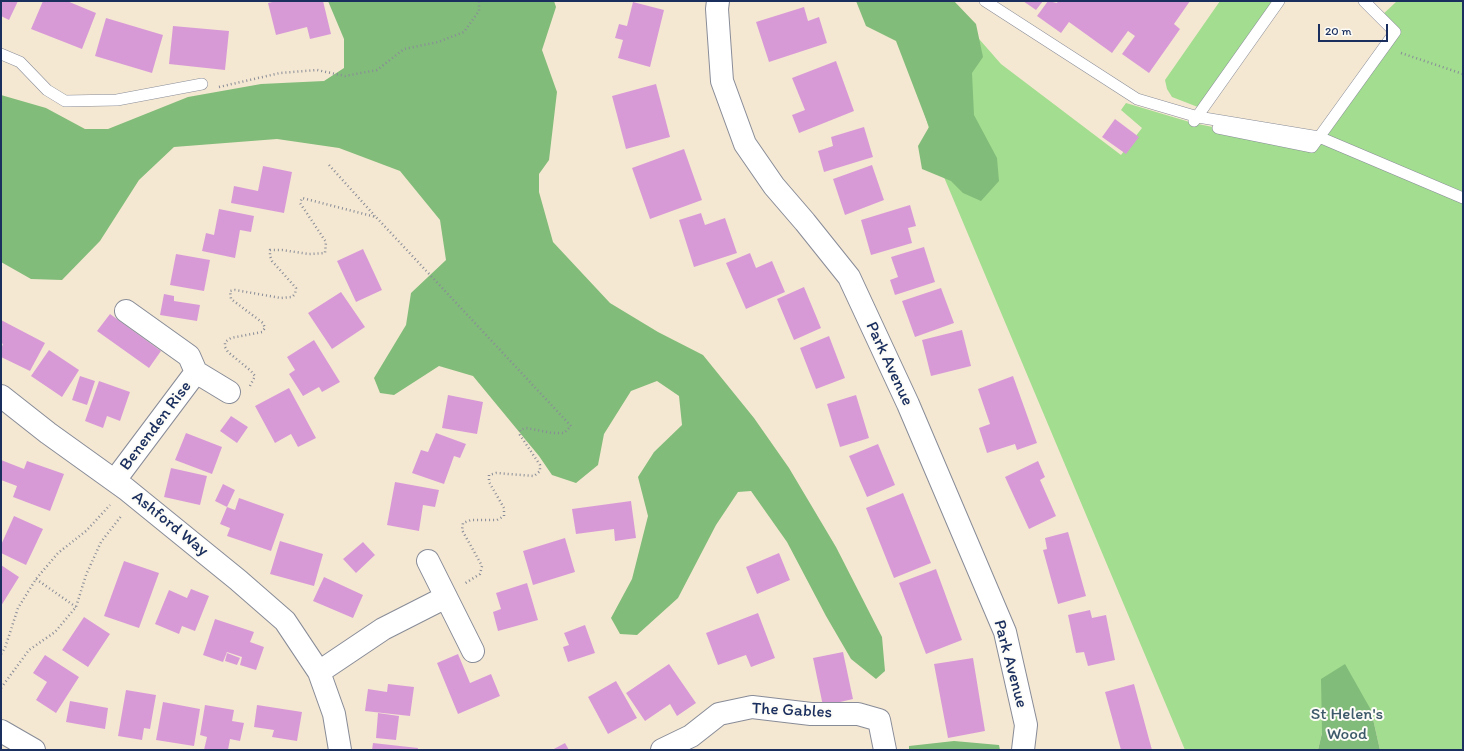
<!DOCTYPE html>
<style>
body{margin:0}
#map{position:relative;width:1464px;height:751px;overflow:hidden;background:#f5e8d2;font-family:Itim,sans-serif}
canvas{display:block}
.frame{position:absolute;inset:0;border:2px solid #1b2f5e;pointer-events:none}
.scale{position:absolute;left:1318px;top:24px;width:70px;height:18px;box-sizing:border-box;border:2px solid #1b2f5e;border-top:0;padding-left:5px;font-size:12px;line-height:14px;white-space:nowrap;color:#1b2f5e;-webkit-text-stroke:3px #fdfcf7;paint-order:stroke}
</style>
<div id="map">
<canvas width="1464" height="751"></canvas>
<div class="frame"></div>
<div class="scale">20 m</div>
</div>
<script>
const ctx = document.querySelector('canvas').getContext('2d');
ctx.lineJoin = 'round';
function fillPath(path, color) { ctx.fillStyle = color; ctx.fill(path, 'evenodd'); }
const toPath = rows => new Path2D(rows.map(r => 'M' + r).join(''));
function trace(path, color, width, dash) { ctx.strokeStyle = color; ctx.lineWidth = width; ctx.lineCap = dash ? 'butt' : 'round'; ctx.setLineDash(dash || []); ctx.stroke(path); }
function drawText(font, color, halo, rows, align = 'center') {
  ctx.font = font + ' Itim,sans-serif'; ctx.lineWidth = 4; ctx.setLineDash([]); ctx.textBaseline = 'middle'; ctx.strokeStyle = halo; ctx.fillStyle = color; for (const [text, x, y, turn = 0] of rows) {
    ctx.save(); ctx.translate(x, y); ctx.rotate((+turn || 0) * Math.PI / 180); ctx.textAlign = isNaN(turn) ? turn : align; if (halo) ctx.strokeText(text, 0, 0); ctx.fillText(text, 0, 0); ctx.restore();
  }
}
fillPath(toPath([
 [892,1,951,7,1001,64,1121,155,1142,128,1121,110,1126,103,1193,123,1312,147,1395,32,1380,17,1397,1,1463,1,1463,750,1380,750,1371,710,1322,733,1318,750,1185,750,941,170],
 [1220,1,1279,1,1203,109,1172,97,1167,89,1165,80]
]), '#a3dd90');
fillPath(toPath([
 [328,1,554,1,556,7,542,50,557,92,549,160,539,174,539,192,553,242,610,303,658,332,703,355,754,418,789,468,836,547,882,637,885,671,876,679,851,659,826,616,787,542,751,491,738,492,716,525,678,598,637,635,620,634,611,618,632,579,648,516,638,477,654,452,682,425,679,396,657,381,631,391,604,434,598,465,576,483,552,475,539,456,473,376,439,366,394,395,380,393,374,378,406,325,411,293,446,260,440,220,400,171,339,148,277,139,174,147,139,180,100,241,62,280,31,279,1,262,1,95,46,108,85,129,108,129,188,97,261,84,324,81,344,68,344,39],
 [856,1,954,1,976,24,983,57,972,73,974,115,997,158,999,181,981,201,963,193,951,181,922,169,918,146,929,127,896,41,866,26],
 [1345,664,1371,710,1380,750,1318,750,1322,733,1321,679],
 [954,741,999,745,1000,750,909,750,909,746]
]), '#82bc7a');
fillPath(toPath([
 [1,1,18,1,9,20,1,16],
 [43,1,67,1,96,13,82,49,31,29],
 [277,1,323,1,331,34,310,39,307,27,276,35,268,3],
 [1023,1,1043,1,1036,10],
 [1048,1,1057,3,1058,1,1190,1,1174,24,1180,29,1149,73,1122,54,1135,36,1128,31,1112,53,1069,22,1061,33,1037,16],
 [633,2,664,10,650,67,618,58,623,40,615,38,619,24,627,26],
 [804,7,808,21,819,17,827,43,769,62,756,22],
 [106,18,163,35,152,73,95,56],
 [173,26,229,31,225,70,169,64],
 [836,61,854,111,799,133,792,115,805,110,792,78],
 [656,84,670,137,626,149,612,96],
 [1115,119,1139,137,1126,154,1102,137],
 [864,127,873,157,824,172,818,151,833,146,831,137],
 [684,149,702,200,650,219,632,168],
 [872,165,884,200,845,215,833,179],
 [263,166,292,172,284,213,231,203,234,186,258,191],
 [910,205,916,226,908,228,912,243,871,255,861,220],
 [219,209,254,216,251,232,240,230,235,258,202,251,206,233,214,235],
 [701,213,705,225,725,218,737,253,694,267,679,220],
 [924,247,935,282,895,295,890,280,898,277,891,257],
 [363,249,382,290,356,302,337,261],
 [750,253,756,268,772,261,785,292,746,309,726,263],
 [176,254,210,260,204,291,170,285],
 [804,287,821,328,794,340,777,299],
 [941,288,954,323,915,337,902,301],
 [341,292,365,327,332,349,308,313],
 [164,294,174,296,174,301,200,305,197,321,160,315],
 [110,314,161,351,149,368,97,331],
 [1,320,45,343,30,371,1,357,1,349,3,344,1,343],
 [962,330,971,366,931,376,922,340],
 [829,336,845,378,816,389,800,348],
 [314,340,340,382,322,392,319,387,303,396,289,374,295,370,287,357],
 [49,350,79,370,62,397,31,376],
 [80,376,95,381,87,405,72,400],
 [1013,376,1037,443,1017,450,1015,444,987,453,979,428,990,424,978,389],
 [99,381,130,392,120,421,107,416,103,428,85,421],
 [289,388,316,438,298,447,291,434,275,443,255,406],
 [448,395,483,402,477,434,442,428],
 [856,395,869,438,840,447,827,404],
 [231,416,248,427,237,443,220,431],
 [186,433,222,447,212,474,175,460],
 [436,433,466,444,460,458,454,456,444,484,412,473,421,450,428,452],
 [878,444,895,485,867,497,849,456],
 [1,460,24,469,27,461,64,474,50,511,13,497,17,486,1,480],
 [1038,461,1045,477,1040,480,1056,516,1029,529,1005,477],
 [171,468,207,476,200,505,164,497],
 [395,482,439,490,435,507,423,505,419,531,387,525],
 [223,484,235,490,227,507,215,501],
 [903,493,931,563,894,578,866,508],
 [239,498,284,514,271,551,227,536,230,528,220,524,227,507,235,510],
 [631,501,636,538,615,541,614,529,576,534,572,509],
 [14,516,43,529,26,565,1,553,1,545],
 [1068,532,1086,596,1058,604,1043,550,1047,549,1045,538],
 [565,538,575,572,533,585,523,551],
 [280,541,323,554,314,586,270,574],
 [363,542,375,555,356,573,343,559],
 [779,553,790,580,757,594,746,567],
 [124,561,159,573,139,628,104,616],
 [1,565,19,577,1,606],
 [936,569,962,640,926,654,899,583],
 [324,577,363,595,353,618,313,601],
 [527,583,538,620,498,631,493,612,501,609,496,593],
 [191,589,209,596,195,631,182,626,179,634,155,624,169,590,187,598],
 [1090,610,1092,618,1106,615,1115,660,1088,666,1084,652,1076,653,1068,615],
 [758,613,775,658,751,667,746,655,718,665,706,633],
 [84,617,110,634,88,667,62,650],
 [215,619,254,632,250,642,264,647,256,670,240,665,242,657,227,652,223,662,203,655],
 [585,625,595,653,568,662,563,647,569,645,564,633],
 [843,652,853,699,823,706,813,658],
 [227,653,240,658,237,665,225,661],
 [458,654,470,683,491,674,500,696,458,714,437,663],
 [45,655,79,677,56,713,36,700,47,682,33,673],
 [973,658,985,731,948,738,934,664],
 [669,664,696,703,677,716,670,704,645,721,626,693],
 [616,681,637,718,608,734,588,697],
 [388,684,414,687,410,716,365,711,368,689,387,692],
 [1134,684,1152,750,1121,750,1105,692],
 [126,690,156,695,150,729,144,728,142,740,118,736],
 [70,701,108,708,105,729,66,722],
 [163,702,200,709,194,746,156,740],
 [205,705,234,710,232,721,244,723,240,741,230,739,228,750,204,750,207,737,200,735],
 [257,705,302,712,297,741,272,737,274,730,254,727],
 [378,713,399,716,396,740,376,738],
 [373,743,418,748,418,750,372,750],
 [565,743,569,750,552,750]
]), '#d89ad7');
const service = toPath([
 [985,1,1137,99,1198,117,1319,137,1463,198],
 [1,54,20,62,47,90,65,101,117,100,202,84],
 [1194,121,1279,1],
 [1218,128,1312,147,1395,32,1364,1]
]);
const minor = toPath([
 [718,1,717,9,722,81,745,144,774,186,805,222,849,277,908,404,1005,632,1026,725,1023,750],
 [196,372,229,392],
 [1,396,48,433,126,489,238,580,285,621,319,672,334,714,340,750],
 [115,480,196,372,189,356,126,311],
 [428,561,473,651],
 [319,672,383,629,446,597],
 [1,731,34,750],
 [662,750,691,736,719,714,752,707,811,714,858,714,879,720,885,750]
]);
trace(service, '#888c98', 12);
trace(minor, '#888c98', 24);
trace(toPath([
 [1401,53,1463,74],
 [219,87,280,73,317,70,345,76,377,70,404,49,438,42,464,32,479,11,479,1],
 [329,165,375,216],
 [250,386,255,376,251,371,228,352,225,347,225,342,231,338,262,332,265,328,263,323,231,299,230,291,235,290,281,298,292,297,295,294,296,288,272,261,270,256,270,250,282,250,309,254,325,253,326,242,300,203,302,198,376,217,571,426,564,433,552,433,526,428,520,430,520,435,540,465,540,471,534,476,496,473,489,475,489,482,504,508,504,516,497,520,471,520,463,523,462,530,482,566,480,574,464,584],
 [36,579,76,607],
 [1,654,5,648,18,608,36,579,58,553,86,531,110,505],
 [1,688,29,650,55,632,76,607,86,575,101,542,122,515]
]), '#888c98', 2.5, [1, 3]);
trace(service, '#fff', 11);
trace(minor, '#fff', 22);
drawText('17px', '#1b2f5e', '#fdfcf7', [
 ["Park Avenue",889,364,65],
 ["Benenden Rise",156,426,-53],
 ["Ashford Way",170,524,39],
 ["Park Avenue",1010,664,75],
 ["The Gables",792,711,3]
]);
drawText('17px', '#3d5a6a', '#fdfcf7', [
 ["St Helen's",1347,715],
 ["Wood",1347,735]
]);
</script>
